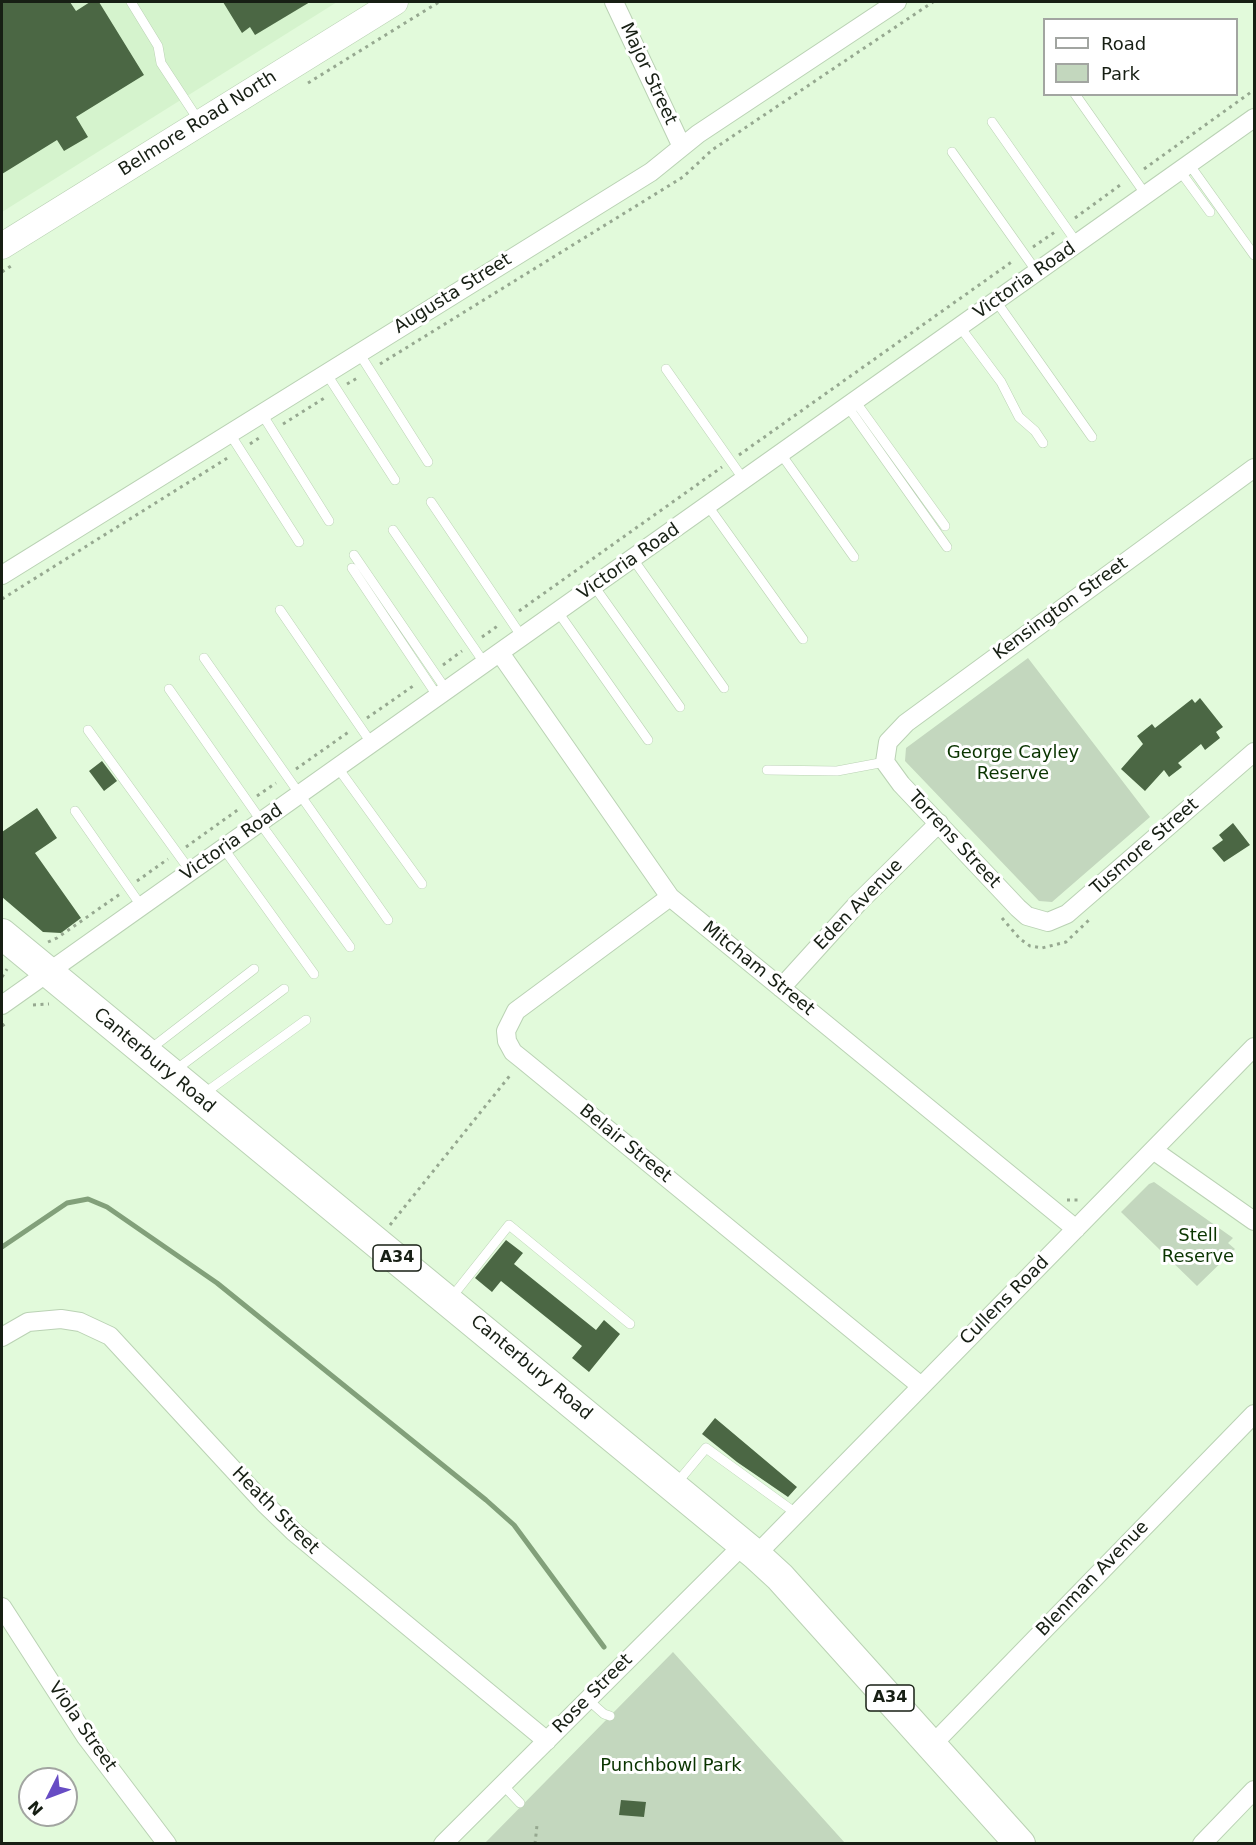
<!DOCTYPE html>
<style>
body{margin:0}
#map{position:relative;width:1256px;height:1845px;overflow:hidden;background:#e2fadb;font-family:"DejaVu Sans",sans-serif}
canvas{display:block}
.frame{position:absolute;inset:0;border:3px solid #171f14;pointer-events:none}
.legend{position:absolute;left:1043px;top:18px;width:195px;height:78px;box-sizing:border-box;background:#fff;border:2px solid #a2a5a1;margin:0;padding:8px 10px;list-style:none;font-size:18px;color:#171f14}
.legend li{display:flex;align-items:center;gap:12px;height:30px}
.legend b{width:30px;border:2px solid #a2a5a1}
.north{position:absolute;left:18px;top:1767px;width:60px;height:60px;box-sizing:border-box;background:#fff;border:2px solid #a2a5a1;border-radius:50%;rotate:228deg;font-size:16px;font-weight:700;line-height:24px;text-align:center;color:#171f14}
.north::after{content:'';display:block;margin:auto;width:21px;height:27px;background:#674cc4;clip-path:polygon(50% 0,100% 100%,50% 72%,0 100%)}
</style>
<div id="map">
<canvas width="1256" height="1845"></canvas>
<div class="frame"></div>
<ul class="legend">
<li><b style="height:8px;background:#fff"></b>Road</li>
<li><b style="height:16px;background:#c3d7be"></b>Park</li>
</ul>
<div class="north">N</div>
</div>
<script>
const ctx = document.querySelector('canvas').getContext('2d');
ctx.lineJoin = 'round';
function fillPath(path, color) { ctx.fillStyle = color; ctx.fill(path, 'evenodd'); }
const toPath = rows => new Path2D(rows.map(r => 'M' + r).join(''));
function trace(path, color, width, dash) { ctx.strokeStyle = color; ctx.lineWidth = width; ctx.lineCap = dash ? 'butt' : 'round'; ctx.setLineDash(dash || []); ctx.stroke(path); }
function drawText(font, color, halo, rows, align = 'center') {
  ctx.font = font + ' "DejaVu Sans",sans-serif'; ctx.lineWidth = 6; ctx.setLineDash([]); ctx.textBaseline = 'middle'; ctx.strokeStyle = halo; ctx.fillStyle = color; for (const [text, x, y, turn = 0] of rows) {
    ctx.save(); ctx.translate(x, y); ctx.rotate((+turn || 0) * Math.PI / 180); ctx.textAlign = isNaN(turn) ? turn : align; if (halo) ctx.strokeText(text, 0, 0); ctx.fillText(text, 0, 0); ctx.restore();
  }
}
fillPath(toPath([
 [2,2,337,2,2,212]
]), '#d5f3cd');
fillPath(toPath([
 [1028,658,1150,817,1052,902,1039,901,905,761,906,748],
 [1154,1182,1233,1238,1228,1243,1235,1249,1197,1286,1121,1212,1149,1184],
 [673,1652,845,1843,484,1844]
]), '#c3d7be');
trace(toPath([
 [2,1247,67,1203,88,1199,107,1207,217,1283,486,1500,514,1525,604,1647]
]), '#82a07a', 5);
fillPath(toPath([
 [2,2,70,2,76,11,90,2,99,2,144,75,76,117,88,137,64,151,57,140,2,174],
 [223,2,310,2,255,35,250,27,242,33],
 [1200,698,1223,727,1216,732,1220,738,1205,750,1201,744,1178,763,1182,767,1169,777,1164,770,1145,791,1121,769,1143,744,1137,736,1152,724,1155,728,1192,699,1195,703],
 [102,761,117,781,104,791,89,771],
 [37,808,57,838,35,853,81,918,61,933,43,932,2,897,2,832],
 [1233,823,1250,845,1224,862,1212,848,1223,840,1219,835],
 [506,1240,523,1253,514,1264,596,1330,604,1320,620,1334,589,1372,572,1358,582,1346,501,1281,492,1292,475,1278],
 [715,1418,797,1487,788,1497,737,1462,702,1434],
 [621,1800,646,1802,644,1817,619,1815]
]), '#4b6744');
const service = toPath([
 [131,2,158,46,161,63,199,121],
 [1075,94,1146,195],
 [992,122,1077,243],
 [952,152,1037,272],
 [1189,164,1254,255],
 [1180,171,1210,212],
 [996,301,1092,437],
 [960,327,1001,382,1019,417,1035,431,1043,443],
 [359,353,428,462],
 [666,369,744,480],
 [326,373,395,480],
 [855,401,945,526],
 [848,407,947,547],
 [262,414,329,521],
 [230,434,299,542],
 [781,454,854,557],
 [431,502,522,637],
 [708,506,803,639],
 [393,530,485,664],
 [354,555,447,691],
 [633,559,724,688],
 [352,568,438,697],
 [594,586,680,707],
 [280,610,372,744],
 [558,612,648,740],
 [204,658,388,920],
 [169,689,262,822],
 [88,730,191,872],
 [338,768,422,884],
 [767,770,837,771,885,762],
 [75,811,142,907],
 [260,823,350,947],
 [224,849,314,974],
 [149,1050,254,969],
 [174,1071,284,989],
 [202,1095,306,1020],
 [451,1298,509,1225,630,1324],
 [676,1484,706,1448,797,1514],
 [587,1699,604,1714,610,1716],
 [502,1784,520,1803]
]);
const minor = toPath([
 [614,2,682,147],
 [1254,468,906,723,888,742,885,762,901,784,1018,908,1027,916,1048,922,1067,914,1254,752],
 [2,575,651,172,698,134,897,2],
 [500,653,670,897,1076,1229],
 [670,897,516,1011,506,1031,507,1041,513,1052,523,1060,921,1386],
 [781,988,858,903,939,823],
 [2,1005,1254,118],
 [1153,1150,1254,1221],
 [2,1337,28,1322,61,1319,80,1322,110,1336,264,1503,294,1532,547,1741],
 [756,1555,1254,1047],
 [2,1607,86,1737,167,1844],
 [932,1745,1254,1414],
 [443,1844,744,1544],
 [1202,1844,1254,1790]
]);
const secondary = toPath([
 [2,246,395,2]
]);
const trunk = toPath([
 [2,934,756,1555,780,1577,1020,1844]
]);
trace(service, '#bad2b4', 10);
trace(minor, '#bad2b4', 20);
trace(secondary, '#bad2b4', 27);
trace(trunk, '#bad2b4', 32);
trace(toPath([
 [308,83,439,2],
 [1144,169,1254,90],
 [1075,218,1123,183],
 [1033,247,1055,232],
 [2,272,11,266],
 [380,364,683,177,712,150,933,2],
 [347,384,359,377],
 [283,424,326,397],
 [250,444,262,436],
 [739,455,1013,261],
 [2,599,229,457],
 [519,611,722,467],
 [482,637,499,625],
 [443,665,462,651],
 [367,718,416,684],
 [296,769,350,731],
 [257,796,276,783],
 [186,847,239,809],
 [137,881,168,859],
 [1002,918,1020,939,1030,946,1042,948,1066,942,1090,919],
 [48,942,57,938,120,894],
 [2,977,7,969],
 [33,1005,49,1004],
 [2,1026,8,1022],
 [1067,1200,1081,1200],
 [390,1225,512,1073],
 [535,1844,537,1825,539,1824]
]), '#96a890', 3, [3, 4.5]);
trace(service, '#fff', 9);
trace(minor, '#fff', 18);
trace(secondary, '#fff', 26);
trace(trunk, '#fff', 30);
for (const [x, y, w] of [
 [397,1258,48],
 [890,1698,48]
]) { const box = new Path2D(); box.roundRect(x - w / 2, y - 13, w, 26, 4.5); ctx.fillStyle = '#fff'; ctx.fill(box); trace(box, '#171f14', 1.5); }
drawText('bold 16px', '#171f14', null, [
 ["A34",397,1258],
 ["A34",890,1698]
]);
drawText('18px', '#171f14', '#fff', [
 ["Major Street",648,74,65],
 ["Belmore Road North",198,124,-32],
 ["Victoria Road",1025,281,-35],
 ["Augusta Street",453,294,-32],
 ["Victoria Road",629,562,-35],
 ["Kensington Street",1061,609,-36],
 ["Torrens Street",954,840,47],
 ["Victoria Road",232,843,-35],
 ["Tusmore Street",1145,847,-41],
 ["Eden Avenue",859,905,-46],
 ["Mitcham Street",758,969,39],
 ["Canterbury Road",154,1061,40],
 ["Belair Street",625,1144,39],
 ["Cullens Road",1005,1301,-45],
 ["Canterbury Road",531,1368,40],
 ["Heath Street",275,1511,45],
 ["Blenman Avenue",1093,1579,-46],
 ["Rose Street",593,1694,-45],
 ["Viola Street",82,1727,55]
]);
drawText('18px', '#0a3400', '#fff', [
 ["George Cayley",1013,753],
 ["Reserve",1013,774],
 ["Stell",1198,1236],
 ["Reserve",1198,1257],
 ["Punchbowl Park",671,1766]
]);
</script>
